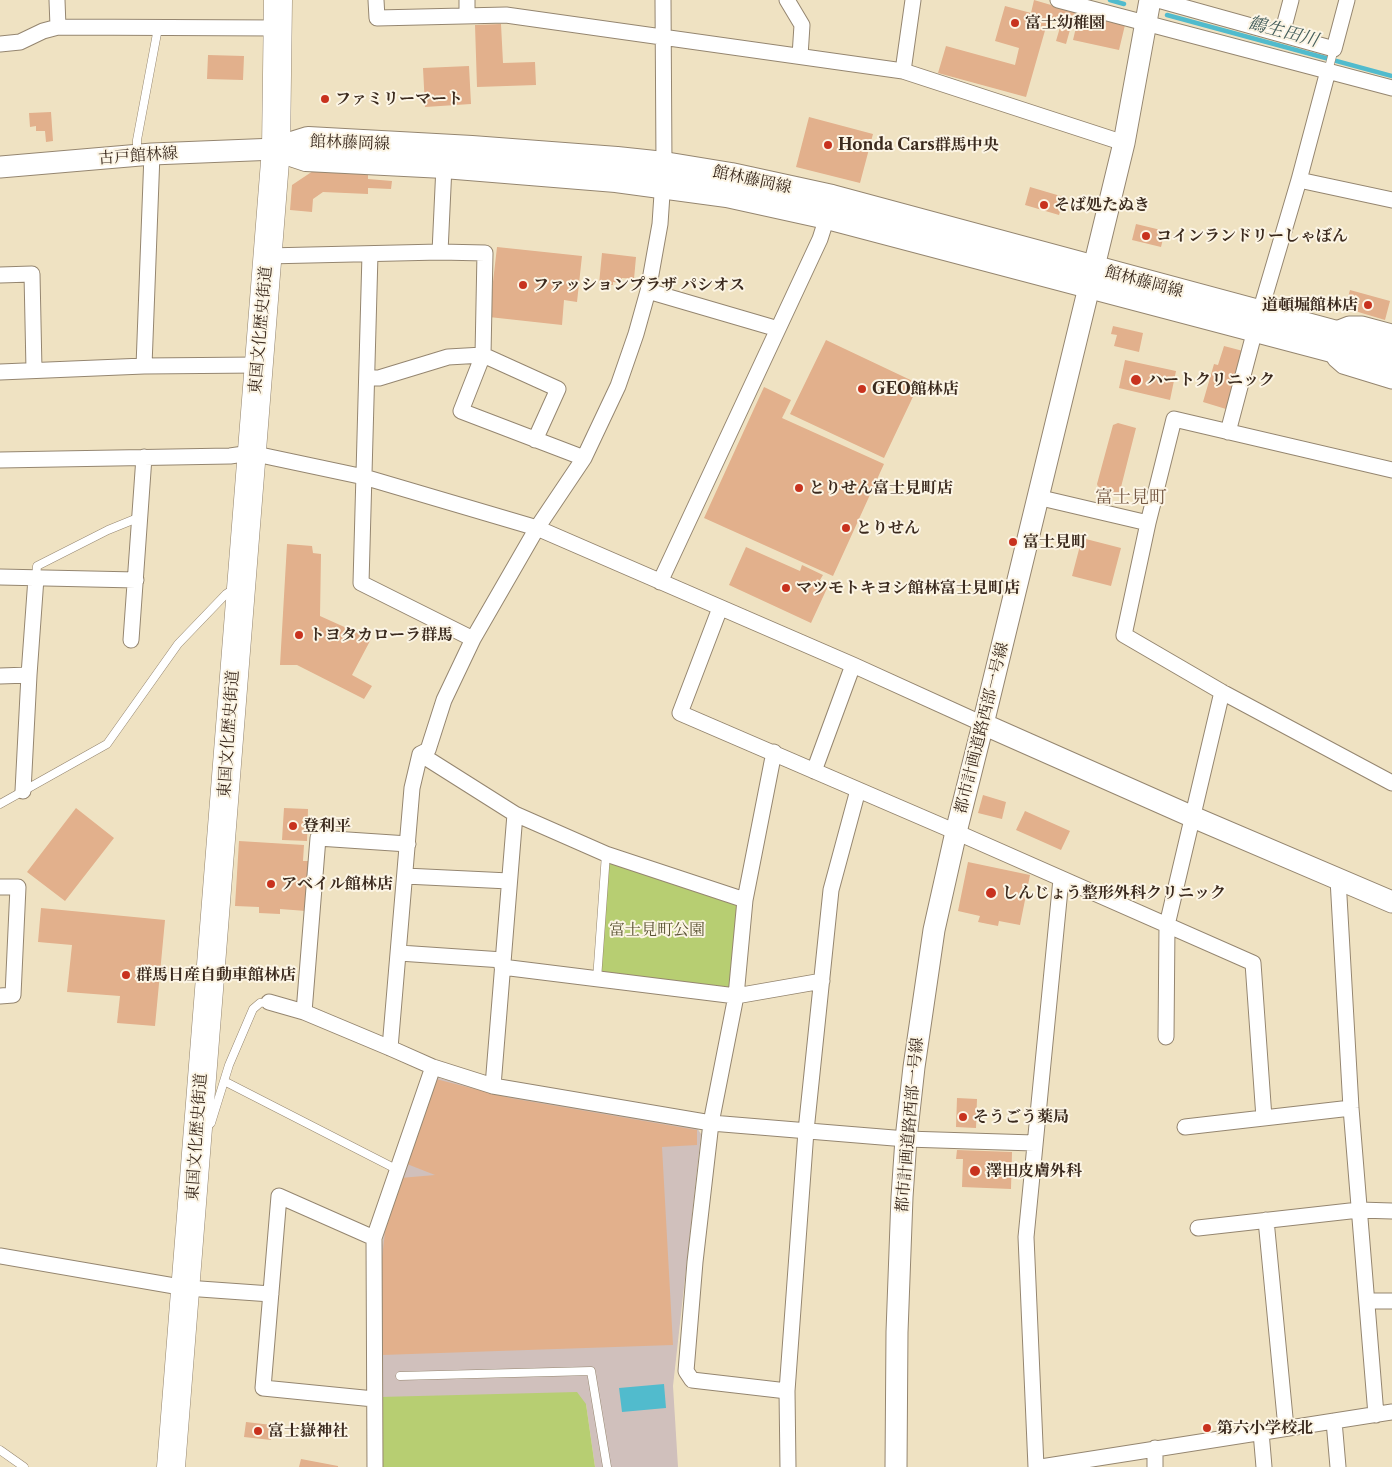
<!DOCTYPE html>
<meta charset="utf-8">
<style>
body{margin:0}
canvas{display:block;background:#efe2c2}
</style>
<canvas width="1392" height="1467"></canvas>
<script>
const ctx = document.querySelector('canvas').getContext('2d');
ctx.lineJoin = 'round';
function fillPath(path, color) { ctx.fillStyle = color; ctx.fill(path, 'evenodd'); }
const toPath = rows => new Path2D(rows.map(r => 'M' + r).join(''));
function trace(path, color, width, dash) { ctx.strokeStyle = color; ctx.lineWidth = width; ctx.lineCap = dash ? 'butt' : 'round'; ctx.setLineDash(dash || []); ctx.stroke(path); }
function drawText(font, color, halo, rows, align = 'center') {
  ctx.font = font + ' "Libre Caslon Text","Noto Serif JP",serif'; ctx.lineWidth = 4; ctx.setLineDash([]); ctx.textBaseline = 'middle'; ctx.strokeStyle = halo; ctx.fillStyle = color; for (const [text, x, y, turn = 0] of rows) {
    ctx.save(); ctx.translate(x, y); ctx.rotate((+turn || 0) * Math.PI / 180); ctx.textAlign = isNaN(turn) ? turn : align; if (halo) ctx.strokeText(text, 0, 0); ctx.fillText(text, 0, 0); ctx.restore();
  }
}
fillPath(toPath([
 [435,1077,510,1096,697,1128,701,1134,673,1386,678,1467,595,1467,586,1404,379,1397,377,1285,384,1231]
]), '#d0c0bc');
fillPath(toPath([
 [606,854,745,900,736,996,597,979],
 [577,1392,586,1404,595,1467,380,1467,379,1397]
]), '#b7ce72');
fillPath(toPath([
 [664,1384,666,1408,622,1412,619,1388]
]), '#51bbcd');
trace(toPath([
 [1110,0,1124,4],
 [1167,15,1392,76]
]), '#51bbcd', 4.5);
fillPath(toPath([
 [1034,0,1075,12,1066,44,1056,41,1061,24,1048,20,1026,97,938,73,946,46,1015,65,1019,48,995,41,1005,6,1031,13],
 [1079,15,1125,25,1119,50,1073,40],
 [501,24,503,63,535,62,536,85,477,87,475,25],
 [208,55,244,56,243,80,207,79],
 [469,66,471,104,425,107,423,68],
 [51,112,53,141,46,142,45,131,36,131,36,126,30,127,29,113],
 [809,117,873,134,860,183,796,167],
 [313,171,368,174,368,179,392,181,391,189,368,188,368,194,323,192,313,199,312,212,290,210,292,185],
 [1030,187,1064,197,1059,215,1025,205],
 [1136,224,1165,231,1161,247,1132,240],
 [497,247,582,256,577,302,564,300,562,325,489,317],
 [602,253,636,257,634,279,622,278,622,283,613,282,613,285,599,284],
 [1350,290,1390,301,1385,320,1345,308],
 [1113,326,1143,333,1139,352,1114,346,1117,335,1111,334],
 [826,340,919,384,884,458,790,414],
 [1224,346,1243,351,1226,409,1203,402,1214,364,1218,365],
 [1125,360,1176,371,1170,400,1119,388],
 [764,387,791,400,782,418,884,464,833,576,704,518],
 [1118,423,1136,428,1119,495,1099,490,1097,484,1113,425],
 [1082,538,1121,548,1111,586,1072,576],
 [287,544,312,546,313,553,321,554,320,616,371,639,352,675,372,686,364,699,297,665,280,665],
 [746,547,800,571,802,565,823,575,820,580,829,584,811,623,729,585],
 [983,795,1006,802,1002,819,978,813],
 [76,808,114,838,65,901,27,872],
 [284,808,308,809,307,841,282,840],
 [1025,811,1070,831,1061,850,1016,830],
 [239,841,304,845,303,861,309,861,306,911,280,909,280,914,259,913,259,907,235,906],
 [968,862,1030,875,1020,925,999,921,998,926,978,922,980,916,958,911],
 [41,908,165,920,155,1026,117,1023,120,996,67,992,72,945,38,942],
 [436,1079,510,1098,697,1130,697,1145,662,1147,673,1345,382,1355,379,1285,385,1232,400,1178,435,1175,407,1164],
 [957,1098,977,1099,976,1128,956,1127],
 [957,1150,1012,1152,1011,1189,962,1187,963,1159,956,1159],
 [246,1422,272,1425,271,1440,244,1437],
 [301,1459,338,1466,338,1467,299,1467]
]), '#e2b08c');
const lane = toPath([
 [1328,71,1334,49],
 [137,154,137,140,158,28],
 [36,578,37,566,108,530,140,517],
 [0,804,107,744,178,644,226,594,235,588],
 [597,979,606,854],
 [224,1081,396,1169],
 [209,1125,211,1123,229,1065,253,1009,260,1003,269,1002],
 [400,1376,591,1371,607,1467],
 [0,1450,24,1467]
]);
const street = toPath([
 [57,0,58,27],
 [376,0,377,18,506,15,903,71,1124,143],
 [467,0,467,16],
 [787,0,802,25,800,56],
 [1058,0,1392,88],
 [1158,0,1334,49,1347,0],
 [1282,34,1291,0],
 [0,44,20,42,43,31,58,27,278,28],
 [903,71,913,0],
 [1299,180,1392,200],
 [440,252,444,166],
 [370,254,361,583,473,639],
 [267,256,440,252,485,253,483,355,461,411,584,458],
 [0,275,32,274,34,370],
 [648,291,778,329],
 [1260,312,1299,180,1328,71],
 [1331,331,1349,324,1362,324,1392,332],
 [1329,349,1335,359,1343,366,1392,381],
 [144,366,152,154],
 [0,372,144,366,258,365],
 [367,378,379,378,448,357,483,355,558,389,535,440],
 [1228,432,1255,330],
 [0,460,230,456,251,453,364,477,537,528,853,665,983,724],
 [1392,470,1174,419,1148,523,1124,635,1222,692,1392,783],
 [1037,497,1148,523],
 [0,577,136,580],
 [660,582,820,239,827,217],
 [720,608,680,713,956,832,1253,963,1264,1118],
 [131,640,144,457],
 [0,676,29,675],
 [774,752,745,900,736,996,711,1123,695,1262,686,1371,692,1380,787,1391],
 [420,754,515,814,606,854,745,900],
 [814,771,853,665],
 [23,791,29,675,36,578],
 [405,876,509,881],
 [1338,879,1351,1108,1376,1415],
 [0,887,18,887,13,995,0,996],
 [399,953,503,960],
 [502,967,736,996,822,981],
 [269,1002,304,1012,390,1048,433,1067,493,1086,711,1123,906,1139,1034,1143],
 [304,1012,318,838,408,844],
 [1166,1037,1167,925,1222,692],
 [390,1048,412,788,420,754,428,750,444,700,473,639,537,528,584,458,618,386,636,334,648,291,660,224,664,164,663,0],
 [493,1086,515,814],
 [1185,1127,1351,1108],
 [1266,1220,1286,1428],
 [1198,1228,1359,1210,1392,1211],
 [374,1238,279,1196,263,1388,374,1399],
 [0,1256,186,1288,271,1294],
 [1368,1301,1392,1301],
 [1334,1421,1338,1467],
 [1261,1432,1264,1467],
 [1155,1448,1155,1467],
 [375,1467,374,1238,433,1067],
 [788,1467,787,1391,806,1131,831,890,858,790],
 [1036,1467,1026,1237,1061,879],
 [1041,1467,1392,1412]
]);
const secondary = toPath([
 [0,167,152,154,276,149],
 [983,724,1193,817,1392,902],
 [896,1467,897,1332,902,1197,906,1139,914,1067,934,930,956,832,983,724,1124,143,1150,0]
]);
const primary = toPath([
 [276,149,308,139,472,148,617,159,664,164,731,175,832,197,1392,348],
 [276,149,306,159,444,166,616,180,727,195,827,217,1392,366]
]);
const highway = toPath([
 [171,1467,276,149,278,0]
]);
trace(lane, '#958670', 9);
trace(street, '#958670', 17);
trace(secondary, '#958670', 23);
trace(primary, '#958670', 26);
trace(highway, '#958670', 29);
trace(lane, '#fff', 8);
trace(street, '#fff', 15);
trace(secondary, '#fff', 21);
trace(primary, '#fff', 24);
trace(highway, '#fff', 28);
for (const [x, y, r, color] of [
 [1015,23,5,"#c8321e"],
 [325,99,5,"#c8321e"],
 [828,145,5,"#c8321e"],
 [1044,205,5,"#c8321e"],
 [1146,236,5,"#c8321e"],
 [523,285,5,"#c8321e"],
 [1368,305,5,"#c8321e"],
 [1136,380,6,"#c8321e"],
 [862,389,5,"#c8321e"],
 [799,488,5,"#c8321e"],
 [846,528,5,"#c8321e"],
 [1013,542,5,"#c8321e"],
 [786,588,5,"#c8321e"],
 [299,635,5,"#c8321e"],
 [293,826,5,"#c8321e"],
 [271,884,5,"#c8321e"],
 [991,893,6,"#c8321e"],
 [126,975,5,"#c8321e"],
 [963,1117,5,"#c8321e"],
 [975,1171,6,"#c8321e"],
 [1207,1428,5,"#c8321e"],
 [258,1431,5,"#c8321e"]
]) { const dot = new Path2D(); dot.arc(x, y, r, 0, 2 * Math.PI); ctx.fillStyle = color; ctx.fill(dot); trace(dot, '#fcf5e5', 2); }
drawText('bold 16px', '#3b2a1e', '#fcf5e5', [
 ["富士幼稚園",1025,23],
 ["ファミリーマート",335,99],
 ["Honda Cars群馬中央",838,145],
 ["そば処たぬき",1054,205],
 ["コインランドリーしゃぼん",1156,236],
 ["ファッションプラザ パシオス",533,285],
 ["道頓堀館林店",1358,305,"right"],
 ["ハートクリニック",1147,380],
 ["GEO館林店",872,389],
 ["とりせん富士見町店",809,488],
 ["とりせん",856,528],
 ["富士見町",1023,542],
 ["マツモトキヨシ館林富士見町店",796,588],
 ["トヨタカローラ群馬",309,635],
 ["登利平",303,826],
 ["アベイル館林店",281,884],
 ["しんじょう整形外科クリニック",1002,893],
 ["群馬日産自動車館林店",136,975],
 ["そうごう薬局",973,1117],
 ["澤田皮膚外科",986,1171],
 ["第六小学校北",1217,1428],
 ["富士嶽神社",268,1431]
], 'left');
drawText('16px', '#3b2a1e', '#fcf5e5', [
 ["館林藤岡線",350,143,2],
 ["古戸館林線",138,156,-4],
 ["館林藤岡線",752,180,12],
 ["館林藤岡線",1144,282,15],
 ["東国文化歴史街道",261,330,-85],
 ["都市計画道路西部一号線",982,728,-76],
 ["東国文化歴史街道",229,734,-86],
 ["都市計画道路西部一号線",910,1125,-85],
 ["東国文化歴史街道",197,1137,-86]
]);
drawText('16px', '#5a5333', '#fcf5e5', [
 ["富士見町公園",657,930]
]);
drawText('italic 18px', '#435d5b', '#fcf5e5', [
 ["鶴生田川",1283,32,15]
]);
drawText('18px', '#755944', '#fcf5e5', [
 ["富士見町",1131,498]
]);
</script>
